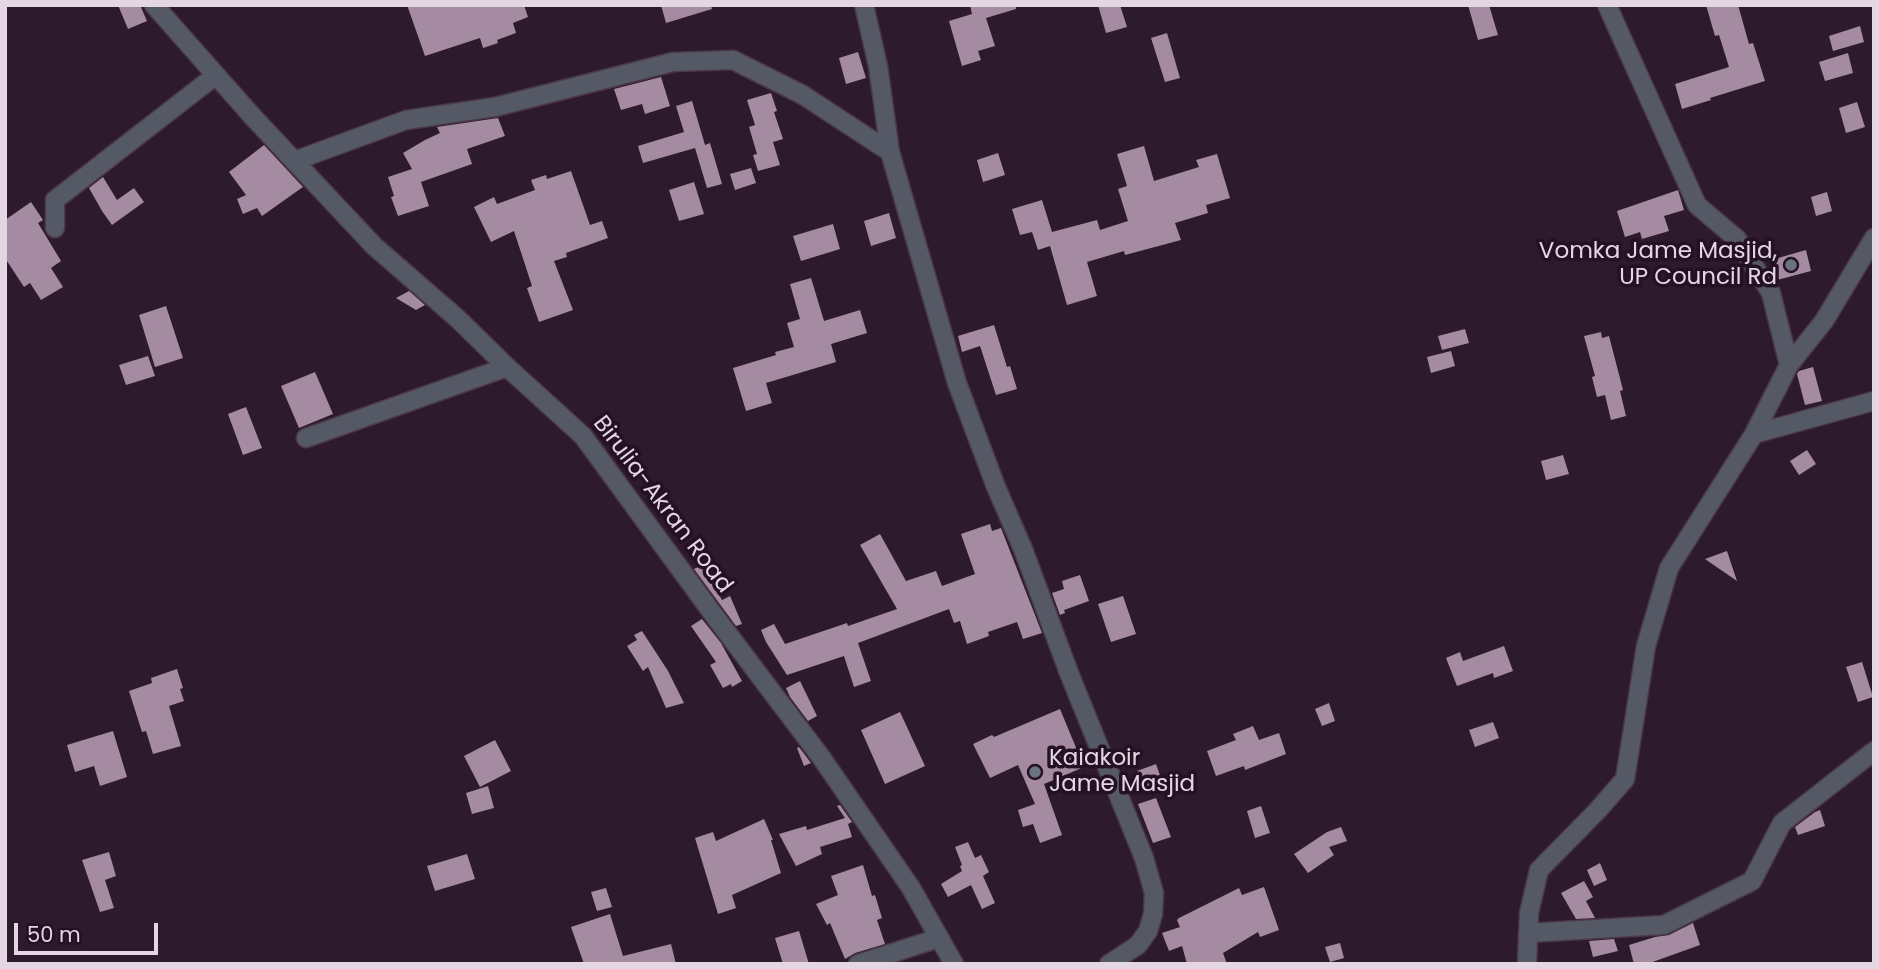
<!DOCTYPE html>
<style>
body{margin:0}
#map{position:relative;width:1879px;height:969px;overflow:hidden;background:#2e1a2d;font-family:Poppins,sans-serif}
canvas{display:block}
.frame{position:absolute;inset:0;border:7px solid #e4d6e2;pointer-events:none}
.scale{position:absolute;left:14px;top:923px;width:144px;height:32px;box-sizing:border-box;border:4px solid #e4d6e2;border-top:0;padding-left:9px;font-size:21px;line-height:24px;white-space:nowrap;color:#e4d6e2;-webkit-text-stroke:5px #241123;paint-order:stroke}
</style>
<div id="map">
<canvas width="1879" height="969"></canvas>
<div class="frame"></div>
<div class="scale">50 m</div>
</div>
<script>
const ctx = document.querySelector('canvas').getContext('2d');
ctx.lineJoin = 'round';
function fillPath(path, color) { ctx.fillStyle = color; ctx.fill(path, 'evenodd'); }
const toPath = rows => new Path2D(rows.map(r => 'M' + r).join(''));
function trace(path, color, width, dash) { ctx.strokeStyle = color; ctx.lineWidth = width; ctx.lineCap = dash ? 'butt' : 'round'; ctx.setLineDash(dash || []); ctx.stroke(path); }
function drawText(font, color, halo, rows, align = 'center') {
  ctx.font = font + ' Poppins,sans-serif'; ctx.lineWidth = 7; ctx.setLineDash([]); ctx.textBaseline = 'middle'; ctx.strokeStyle = halo; ctx.fillStyle = color; for (const [text, x, y, turn = 0] of rows) {
    ctx.save(); ctx.translate(x, y); ctx.rotate((+turn || 0) * Math.PI / 180); ctx.textAlign = isNaN(turn) ? turn : align; if (halo) ctx.strokeText(text, 0, 0); ctx.fillText(text, 0, 0); ctx.restore();
  }
}
fillPath(toPath([
 [118,5,140,5,147,21,128,29],
 [407,5,524,5,528,17,513,23,516,33,497,40,498,43,483,48,480,38,425,56],
 [661,5,711,5,712,9,666,23],
 [970,5,1016,5,1016,9,986,18,995,46,978,51,981,60,962,66,949,21,972,14],
 [1098,5,1120,5,1127,27,1106,33],
 [1468,5,1489,5,1498,35,1478,40],
 [1706,5,1738,5,1749,44,1753,43,1765,81,1710,98,1711,100,1682,109,1675,84,1729,67,1719,35,1715,36],
 [1860,26,1864,42,1833,51,1829,36],
 [1167,33,1180,78,1165,82,1151,38],
 [858,52,866,78,846,84,839,58],
 [1848,53,1853,73,1825,81,1819,62],
 [661,77,670,106,645,114,642,104,621,110,614,89],
 [771,93,777,111,774,112,783,139,773,142,780,165,758,171,753,155,757,154,749,127,755,125,747,100],
 [692,101,705,145,710,143,722,184,707,188,695,148,643,163,638,146,684,132,676,106],
 [1857,102,1865,127,1846,133,1839,108],
 [498,118,505,136,467,149,472,164,421,182,429,206,398,216,391,197,394,196,388,177,412,169,403,153,425,140,440,133,437,127],
 [264,145,303,187,262,216,257,208,243,214,237,199,246,195,229,172],
 [1144,146,1154,181,1199,167,1196,160,1217,154,1230,198,1206,205,1208,213,1175,223,1181,240,1125,255,1124,251,1087,262,1097,296,1067,305,1050,246,1038,250,1032,232,1020,235,1012,209,1042,200,1052,232,1097,220,1100,230,1128,221,1118,189,1127,186,1117,154],
 [998,153,1005,175,983,182,977,160],
 [751,168,756,183,735,190,730,174],
 [571,171,590,225,602,221,608,238,566,253,567,257,554,261,573,310,539,322,527,288,532,286,514,231,491,242,474,207,494,197,497,204,535,190,531,180,546,175,547,179],
 [103,177,117,200,134,188,144,202,112,225,102,211,89,188],
 [694,182,704,214,679,221,669,190],
 [1678,190,1684,210,1664,216,1669,231,1642,239,1640,232,1625,237,1617,211],
 [1827,192,1832,211,1816,216,1811,197],
 [31,202,43,220,38,223,61,261,51,268,63,287,41,300,30,283,24,287,5,258,5,220],
 [889,213,896,238,871,246,864,221],
 [833,224,840,249,801,261,793,236],
 [1806,250,1811,271,1777,280,1771,260],
 [811,278,824,321,860,310,867,333,831,344,836,362,766,383,772,403,746,411,733,368,776,355,775,352,794,347,787,323,800,319,790,284],
 [409,291,425,305,416,310,396,298],
 [166,306,183,358,155,367,139,315],
 [994,325,1007,367,1010,366,1017,389,996,395,980,346,962,352,958,336],
 [1465,329,1469,343,1442,350,1438,336],
 [1601,332,1602,338,1609,336,1623,390,1620,391,1626,416,1611,420,1605,395,1597,397,1592,377,1595,376,1584,336],
 [1451,351,1455,366,1431,373,1427,357],
 [148,356,155,376,126,385,119,365],
 [1813,367,1822,401,1805,405,1797,374,1799,371],
 [315,372,333,414,299,428,281,386],
 [246,407,262,448,243,455,228,414],
 [1807,450,1816,464,1799,475,1790,461],
 [1563,455,1569,474,1546,480,1541,461],
 [990,524,992,531,1001,528,1042,633,1023,639,1017,622,988,632,989,636,967,644,960,621,954,623,949,609,858,643,871,681,854,687,844,656,787,675,766,642,761,630,774,624,785,644,847,623,848,626,897,609,860,545,880,534,906,581,936,571,942,586,975,574,961,534],
 [1727,551,1737,581,1705,559],
 [702,565,722,600,730,596,742,624,736,626,694,569],
 [1080,575,1089,601,1064,610,1065,613,1060,615,1052,593,1064,589,1062,581],
 [1123,596,1136,634,1111,642,1098,604],
 [702,619,721,643,742,681,732,687,731,684,723,688,710,665,716,662,691,626],
 [642,631,668,671,684,703,666,708,648,667,643,671,627,646,637,640,634,635],
 [1504,646,1513,671,1494,678,1493,673,1457,686,1446,658,1460,652,1463,661],
 [1862,662,1873,697,1858,702,1846,667],
 [177,669,183,688,180,689,184,701,169,706,181,746,153,754,146,731,142,732,129,691,152,683,151,678],
 [800,681,817,716,808,721,790,697,786,688],
 [1329,703,1335,721,1322,726,1315,709],
 [1060,709,1084,767,1044,784,1062,835,1040,843,1033,824,1023,827,1018,810,1035,804,1018,765,990,778,973,744,992,735,994,737],
 [900,712,925,766,885,784,861,730],
 [1493,722,1499,738,1475,747,1469,730],
 [1253,726,1259,740,1279,733,1286,754,1245,770,1244,766,1216,776,1207,751,1236,740,1233,734],
 [113,731,127,777,100,786,94,766,75,772,67,745],
 [495,740,511,771,480,787,464,756],
 [799,747,811,763,804,766,797,748],
 [1156,764,1162,781,1143,788,1137,771],
 [488,786,494,808,472,814,466,793],
 [1156,798,1171,837,1153,843,1138,804],
 [840,805,852,822,848,824,852,837,820,847,822,854,796,866,779,834,806,826,807,830,845,818,837,806],
 [1261,806,1270,833,1255,838,1247,811],
 [1820,810,1825,826,1798,835,1795,827,1815,812],
 [764,819,773,840,771,840,781,873,732,895,736,908,718,914,695,838,713,832,716,841],
 [1341,827,1347,841,1329,847,1334,855,1308,873,1294,854,1327,832],
 [968,842,975,858,981,855,989,872,983,876,995,903,982,909,971,885,948,897,941,884,962,871,960,866,962,865,955,847],
 [109,852,116,876,105,880,114,908,100,912,82,860],
 [467,854,475,879,435,891,427,866],
 [1600,863,1607,880,1594,886,1587,870],
 [863,865,872,896,875,895,882,918,877,920,885,944,855,953,845,959,830,923,827,925,816,904,838,895,831,876],
 [1584,881,1593,897,1586,901,1595,918,1576,919,1561,893],
 [1264,887,1279,930,1260,937,1258,932,1223,953,1227,964,1187,964,1182,946,1169,951,1162,933,1180,927,1177,920,1179,918,1239,888,1242,895],
 [606,888,612,907,597,911,591,892],
 [610,914,623,956,671,944,676,964,584,964,571,927],
 [1693,923,1700,945,1647,964,1634,964,1629,945,1655,937,1669,935],
 [799,931,809,964,783,964,775,938],
 [1614,939,1618,951,1593,957,1589,941],
 [1340,943,1344,958,1330,962,1325,947]
]), '#a58ba2');
const minor = toPath([
 [864,5,878,66,890,152,957,383,996,487,1023,549,1069,673,1144,858,1154,893,1153,914,1148,931,1138,945,1109,964],
 [294,161,406,120,495,107,673,62,733,60,803,95,890,152],
 [55,228,55,200,216,75],
 [1789,365,1824,321,1874,238],
 [1754,434,1874,401],
 [306,438,507,367],
 [1528,933,1664,925,1752,881,1782,823,1874,751],
 [858,964,939,938],
 [1527,964,1529,913,1539,870,1598,810,1625,779,1646,646,1669,568,1754,434,1789,365,1771,293,1737,239,1697,205,1607,5]
]);
const tertiary = toPath([
 [154,5,253,117,374,246,458,319,507,367,583,436,716,618,821,757,911,888,954,964]
]);
trace(minor, '#4b384a', 21);
trace(tertiary, '#4b384a', 21);
trace(minor, '#545965', 18);
trace(tertiary, '#545965', 18);
for (const [x, y, r, color] of [
 [1791,265,7,"#6b7280"],
 [1035,772,7,"#6b7280"]
]) { const dot = new Path2D(); dot.arc(x, y, r, 0, 2 * Math.PI); ctx.fillStyle = color; ctx.fill(dot); trace(dot, '#241123', 2.5); }
drawText('23px', '#e4d6e2', '#241123', [
 ["Vomka Jame Masjid,",1777,252],
 ["UP Council Rd",1777,278],
 ["Kaiakoir",1049,759,"left"],
 ["Jame Masjid",1049,785,"left"]
], 'right');
drawText('23px', '#e4d6e2', '#241123', [
 ["Birulia-Akran Road",662,505,53]
]);
</script>
